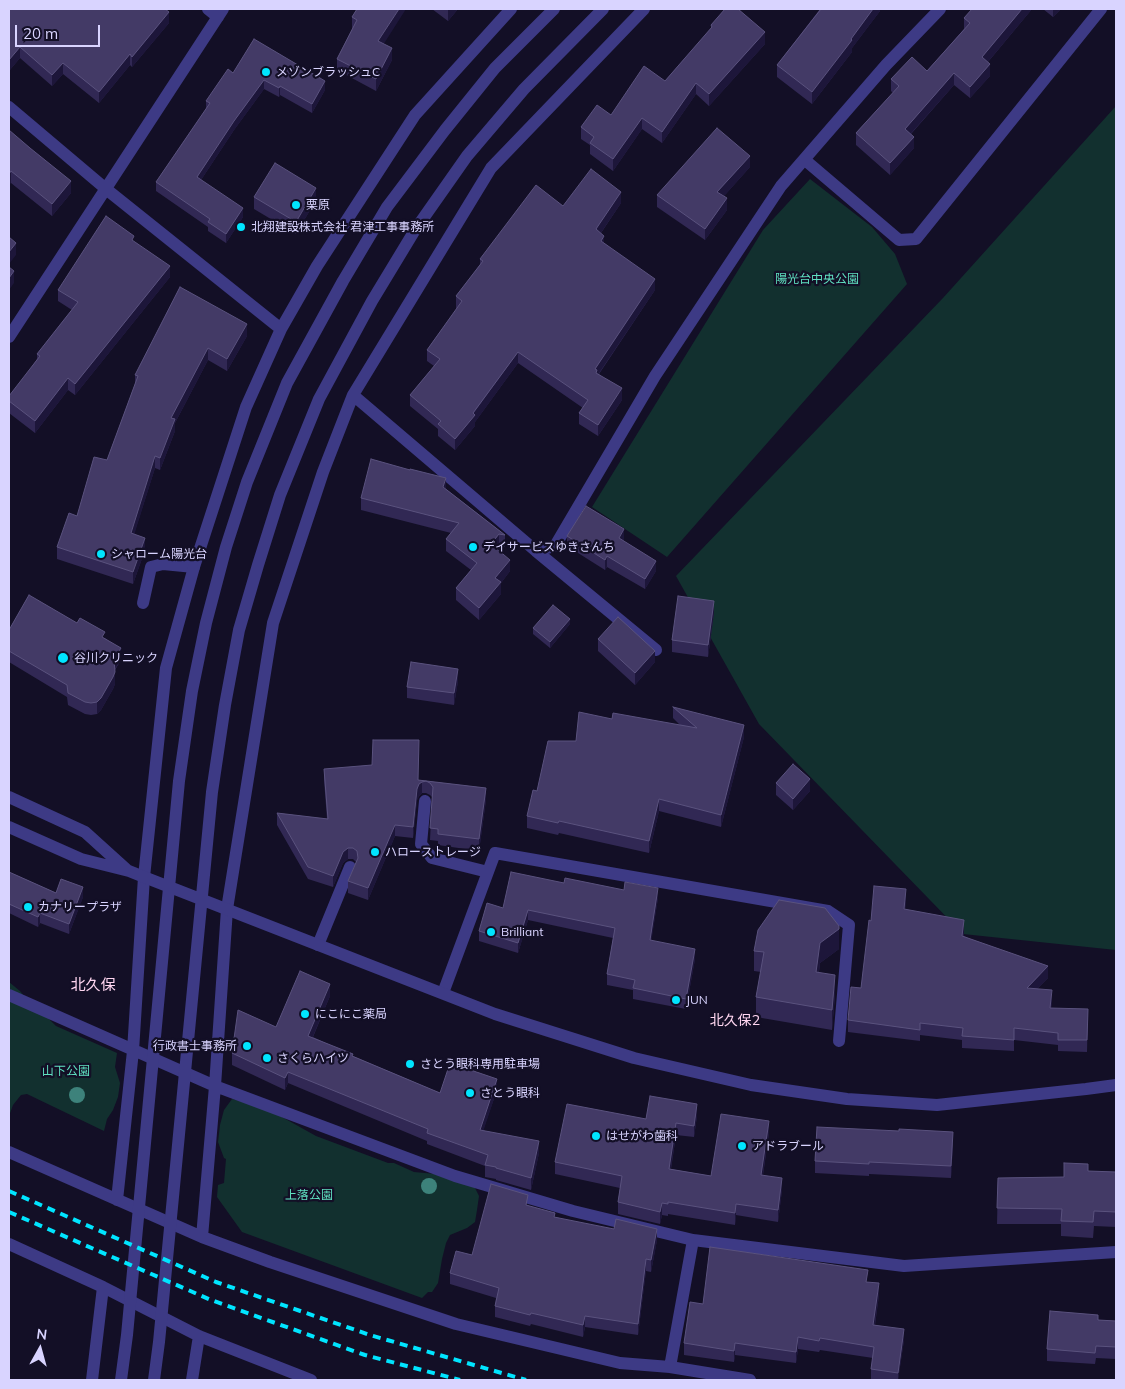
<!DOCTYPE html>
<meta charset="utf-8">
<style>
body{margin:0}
#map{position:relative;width:1125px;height:1389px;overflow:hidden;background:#130f26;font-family:Mulish,sans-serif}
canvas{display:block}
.frame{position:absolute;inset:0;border:10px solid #d9d4ff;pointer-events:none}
.north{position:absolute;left:15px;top:1324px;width:50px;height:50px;-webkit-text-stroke:4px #130f26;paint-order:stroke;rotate:7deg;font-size:14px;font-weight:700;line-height:20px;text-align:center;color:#d9d4ff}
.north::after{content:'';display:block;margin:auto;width:18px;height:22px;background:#d9d4ff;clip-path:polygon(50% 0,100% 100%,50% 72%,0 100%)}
.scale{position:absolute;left:15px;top:25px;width:85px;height:22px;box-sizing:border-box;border:2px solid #d9d4ff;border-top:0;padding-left:6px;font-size:15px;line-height:18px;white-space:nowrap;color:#d9d4ff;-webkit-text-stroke:4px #130f26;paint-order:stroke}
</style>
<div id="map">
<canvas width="1125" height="1389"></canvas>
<div class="frame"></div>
<div class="north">N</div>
<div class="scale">20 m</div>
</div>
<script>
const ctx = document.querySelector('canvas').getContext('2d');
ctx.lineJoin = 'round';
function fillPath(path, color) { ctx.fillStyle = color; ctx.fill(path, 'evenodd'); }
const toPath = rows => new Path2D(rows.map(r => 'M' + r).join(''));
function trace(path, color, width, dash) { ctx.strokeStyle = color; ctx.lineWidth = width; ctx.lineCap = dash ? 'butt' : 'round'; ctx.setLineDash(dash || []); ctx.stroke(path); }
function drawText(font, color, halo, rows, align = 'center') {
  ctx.font = font + ' Mulish,"Noto Sans JP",sans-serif'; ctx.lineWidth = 4.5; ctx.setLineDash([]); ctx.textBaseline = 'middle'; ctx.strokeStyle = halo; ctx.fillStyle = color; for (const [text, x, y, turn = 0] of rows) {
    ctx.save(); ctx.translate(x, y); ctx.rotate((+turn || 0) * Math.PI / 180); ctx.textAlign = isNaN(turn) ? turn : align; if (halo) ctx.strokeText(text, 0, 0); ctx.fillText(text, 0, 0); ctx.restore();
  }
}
fillPath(toPath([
 [1116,106,1116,950,963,934,759,724,676,576,943,298],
 [810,179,872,227,895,254,907,284,667,557,592,507,763,230],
 [9,982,20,991,29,1002,44,1014,56,1026,117,1053,115,1067,120,1083,118,1097,113,1110,107,1119,104,1131,27,1094,21,1095,13,1105,9,1116],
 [232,1099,264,1107,316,1136,388,1163,394,1163,414,1172,457,1176,475,1188,479,1196,477,1210,475,1222,467,1228,450,1235,446,1243,442,1259,438,1283,432,1292,428,1292,422,1298,242,1232,217,1197,218,1185,224,1183,226,1159,224,1158,218,1142,220,1125,224,1110]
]), '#12302f');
trace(toPath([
 [143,603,151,567,163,564,194,567],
 [318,945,350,867]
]), '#3d3a85', 12);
trace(toPath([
 [208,9,218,17],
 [9,107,106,189,281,329],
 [805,160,899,240,916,239,1101,9],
 [9,337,223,9],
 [353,395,536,551,555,546,655,376,781,186,886,65,940,9],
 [536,551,656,650],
 [425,801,421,844,432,858,488,872],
 [443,993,495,853,828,911,849,925,839,1041],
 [9,995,215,1086,455,1176,573,1211,693,1240,904,1266,1116,1252],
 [9,1152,202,1237,270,1262,456,1324,620,1363,670,1367,750,1380],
 [117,1200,133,1051,144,877,166,668,194,567,246,407,281,329,317,266,415,115,511,9],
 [202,1237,215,1086,227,909,273,623,323,472,353,395,491,168,644,9],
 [9,1244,103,1287,199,1336,311,1380],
 [670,1367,693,1240],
 [92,1380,103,1287],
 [192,1380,199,1336]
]), '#3d3a85', 12);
trace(toPath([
 [9,797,85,832,127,870],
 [9,827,81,859,129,871,144,877,495,1014,634,1058,751,1085,847,1099,937,1105,1086,1089,1116,1085],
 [121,1380,127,1335,179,781,192,691,206,623,226,547,247,482,287,383,343,281,387,207,445,130,495,68,554,9],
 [154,1380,159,1342,212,792,225,705,239,630,258,565,280,495,319,399,372,301,415,230,467,156,524,89,603,9]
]), '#3d3a85', 12);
trace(toPath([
 [9,1191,216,1282,370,1335,526,1380],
 [9,1212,211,1300,365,1355,460,1380]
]), '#00e5ff', 4, [8, 6]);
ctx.fillStyle = '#3d827b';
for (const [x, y] of [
 [77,1095],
 [429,1186]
]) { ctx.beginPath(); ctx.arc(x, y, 8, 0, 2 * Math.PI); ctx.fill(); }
fillPath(toPath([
 [9,9,169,23,132,67,130,65,99,103,63,74,52,86,20,58,9,71],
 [357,9,384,44,392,60,376,91,337,70,337,59,352,29,352,17],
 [432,9,458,9,448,21],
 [820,9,880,9,880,11,852,48,852,52,812,104,777,77,777,65],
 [1032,9,988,62,990,76,970,98,954,85,911,134,914,148,890,175,856,145,856,133,893,93,891,91,891,79,927,71,964,29,964,18],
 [1043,9,1061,9,1053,17],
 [711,25,765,44,709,106,696,94,662,143,642,129,613,171,590,154,590,145,581,139,581,127,611,115,665,81,711,29],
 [233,73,325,90,312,113,280,95,279,97,264,89,234,130,201,180,243,217,226,243,208,231,208,227,156,191,156,182,206,109,206,101],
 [9,130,71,193,52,216,11,183],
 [750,167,724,196,727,210,705,240,657,207,657,195],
 [254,197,316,200,296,234,254,209],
 [621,203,601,233,604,243,655,290,599,374,622,400,598,436,579,424,579,413,583,408,518,363,475,422,475,426,455,450,438,436,438,429,410,406,410,395,434,366,427,361,427,350,457,308,456,308,456,296,480,265,480,259,563,206],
 [134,242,170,277,75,395,68,390,35,433,9,413,9,401,37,359,37,354,72,310,58,301,58,290],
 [180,287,247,336,227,371,208,360,175,423,175,431,160,470,155,468,134,534,145,550,133,584,57,559,57,547,77,516,107,460,135,384,135,375],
 [446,489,505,535,505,547,499,545,496,548,510,571,501,583,501,594,479,620,456,600,456,588,471,570,446,551,446,539,451,533,361,510,361,498],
 [567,536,624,540,623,541,656,571,645,589,607,567,605,570,567,546],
 [714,613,708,657,672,652,672,640],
 [570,624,550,648,533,634,533,628],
 [9,630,105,638,121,660,115,670,115,684,113,689,101,710,97,714,91,715,85,714,68,705,67,697,9,662],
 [598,639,655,662,635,685,598,651],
 [458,681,454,705,407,698,407,687],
 [673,707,744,737,721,827,659,811,649,853,559,833,558,835,527,828,527,816,537,791,576,741,612,719,680,725,673,718],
 [324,769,486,788,486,800,479,851,438,845,438,841,430,840,432,797,430,795,426,793,422,793,419,796,417,800,413,838,395,836,368,900,348,893,348,881,356,862,353,859,348,859,343,863,333,887,308,879,277,825,277,813,327,819,324,780],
 [776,783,810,791,793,810,776,795],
 [9,872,56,893,83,897,69,934,40,923,38,927,9,913],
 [564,883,624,890,658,898,651,941,695,959,686,1009,633,999,633,990,607,985,607,974,613,938,528,920,518,953,479,941,479,931,503,908],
 [906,901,905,910,964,932,964,936,1048,978,1037,989,1052,1002,1051,1008,1088,1009,1087,1052,1058,1051,1058,1045,1014,1040,1014,1051,962,1048,962,1040,920,1035,920,1041,848,1032,848,1020,861,988,871,921],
 [839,949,820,963,819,972,835,995,832,1030,756,1017,756,997,761,972,754,971,754,951],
 [330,996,313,1037,353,1056,440,1093,497,1090,483,1130,539,1153,531,1190,496,1180,496,1179,485,1177,485,1166,427,1144,427,1141,288,1083,285,1090,232,1065,232,1053,276,1027],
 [697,1116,694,1137,676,1135,671,1169,711,1176,769,1133,763,1175,782,1190,778,1222,736,1215,735,1225,668,1214,668,1216,662,1215,660,1224,618,1214,618,1202,620,1188,555,1174,555,1162,646,1119],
 [953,1144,951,1178,869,1174,869,1176,815,1173,815,1161],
 [1088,1171,1116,1172,1116,1227,1094,1226,1093,1238,1061,1236,1061,1224,997,1224,998,1178,1064,1177],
 [528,1206,555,1217,657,1240,651,1272,646,1271,638,1335,585,1327,583,1337,531,1324,530,1326,495,1317,495,1306,496,1298,450,1284,450,1273,472,1255],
 [868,1282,879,1295,875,1325,904,1340,898,1380,871,1380,871,1369,873,1358,820,1350,819,1352,798,1349,796,1363,735,1355,734,1362,684,1355,684,1343],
 [1098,1320,1116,1321,1116,1359,1096,1358,1095,1364,1047,1361,1047,1349]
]), '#312854');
fillPath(toPath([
 [399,9,406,9,378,53,378,41],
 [448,9,458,9,448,21],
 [873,9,880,9,880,11,852,48,852,52,812,104,812,92],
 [1022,9,1032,9,982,69,982,57],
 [1053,9,1061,9,1053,17],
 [169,12,169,23,132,67,132,57],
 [765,32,765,44,709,106,709,94],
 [20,47,20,58,9,71,9,60],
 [392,48,392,60,376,91,376,79],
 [130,54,130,65,99,103,99,92],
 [63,63,63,74,52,86,52,75],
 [990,64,990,76,970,98,970,87],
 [954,73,954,85,905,140,905,129],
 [264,80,264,89,234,130,197,186,197,177,234,121],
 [325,81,325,90,312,113,312,104],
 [696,83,696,94,662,143,662,132],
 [280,86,280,95,279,97,279,88],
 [642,118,642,129,613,171,613,159],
 [914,137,914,148,890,175,890,163],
 [750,156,750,167,717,204,717,192],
 [11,171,11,183,9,185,9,174],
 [71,181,71,193,52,216,52,204],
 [316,188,316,200,296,234,296,222],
 [621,192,621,203,596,240,596,229],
 [727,198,727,210,705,240,705,229],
 [243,208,243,217,226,243,226,234],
 [604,236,604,247,601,241],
 [16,243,16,255,9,264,9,252],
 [170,266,170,277,75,395,75,384],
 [14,271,14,283,9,290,9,278],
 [655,279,655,290,597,376,595,369],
 [247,324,247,336,227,371,227,359],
 [208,348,208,360,175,423,175,431,160,470,160,458,171,418],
 [518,352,518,363,475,422,475,426,455,450,455,439],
 [68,378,68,390,35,433,35,421],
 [622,388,622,400,598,436,598,425],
 [155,456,155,468,131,545,131,533],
 [446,478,446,490,443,487],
 [624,529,624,540,619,548,619,538],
 [499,534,499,545,491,556,491,544],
 [145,538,145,550,133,584,133,572],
 [607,556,607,567,605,570,605,560],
 [510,560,510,571,501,583,501,594,479,620,479,608,495,578],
 [656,561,656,571,645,589,645,579],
 [714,601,714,613,708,657,708,645],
 [570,619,570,624,550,648,550,642],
 [121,648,121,660,114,670,114,659],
 [655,651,655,662,635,685,635,673],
 [458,669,458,681,454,705,454,693],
 [115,672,115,684,113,689,101,710,97,714,97,702],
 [744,725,744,737,721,827,721,815],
 [810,779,810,791,793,810,793,799],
 [422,782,422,793,419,796,417,800,413,838,413,827,417,789,419,784],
 [486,788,486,800,479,851,479,839],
 [659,799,659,811,649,853,649,841],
 [395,825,395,836,368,900,368,888],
 [348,848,348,859,343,863,333,887,333,876,343,852],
 [83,887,83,897,69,934,69,924],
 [658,888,658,898,650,951,650,940],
 [906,889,906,901,904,921,904,909],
 [528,910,528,920,518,953,518,943],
 [40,913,40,923,38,927,38,917],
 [964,920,964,932,962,947,962,936],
 [839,926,839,949,820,963,816,992,816,972,820,943],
 [695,949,695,959,686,1009,686,999],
 [1048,966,1048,978,1027,999,1027,988],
 [835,975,835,995,832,1030,832,1010],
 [330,984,330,996,308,1048,308,1036],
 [1052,990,1052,1002,1050,1019,1050,1008],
 [288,1072,288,1083,285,1090,285,1078],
 [497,1079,497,1090,480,1141,480,1130],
 [697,1104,697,1116,694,1137,694,1126],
 [769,1121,769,1133,761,1187,761,1175],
 [676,1123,676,1135,669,1180,669,1169],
 [953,1132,953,1144,951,1178,951,1166],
 [539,1141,539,1153,531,1190,531,1178],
 [782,1178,782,1190,778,1222,778,1210],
 [662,1203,662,1215,660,1224,660,1212],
 [736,1204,736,1215,735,1225,735,1213],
 [657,1229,657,1240,651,1272,651,1260],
 [646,1259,646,1271,638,1335,638,1324],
 [879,1283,879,1295,873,1336,873,1325],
 [585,1316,585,1327,583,1337,583,1325],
 [904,1329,904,1340,898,1380,898,1373],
 [798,1337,798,1349,796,1363,796,1352],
 [735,1343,735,1355,734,1362,734,1351]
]), '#1d163a');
const building = toPath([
 [9,9,165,9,169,12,132,57,130,54,99,92,63,63,52,75,20,47,9,60,9,9],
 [357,9,399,9,378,41,392,48,376,79,337,59,357,20,352,17,357,9],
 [725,9,738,9,765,32,709,94,696,83,662,132,642,118,613,159,590,143,594,137,581,127,597,105,611,115,644,66,665,81,712,27,711,25,725,9],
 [821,9,873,9,851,39,852,40,812,92,777,65,821,9],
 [972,9,1022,9,982,57,990,64,970,87,954,73,905,129,914,137,890,163,856,133,899,86,891,79,912,57,927,71,970,23,964,18,972,9],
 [254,39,325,81,312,104,280,86,279,88,264,80,234,121,197,177,243,208,226,234,208,222,210,219,156,182,210,103,206,101,228,69,233,73,254,39],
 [717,128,750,156,717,192,727,198,705,229,657,195,717,128],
 [9,130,30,148,71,181,52,204,11,171,9,174,9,130],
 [275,163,316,188,296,222,254,197,275,163],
 [591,169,621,192,596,229,604,236,601,241,655,279,595,369,597,370,596,373,622,388,598,425,579,413,588,400,518,352,473,413,475,415,455,439,438,424,441,421,410,395,440,359,427,350,462,301,456,296,483,261,480,259,536,185,563,206,591,169],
 [106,216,134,236,132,240,170,266,75,384,68,378,35,421,9,401,9,396,40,356,37,354,78,302,58,290,106,216],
 [9,237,16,243,9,252,9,237],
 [9,267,14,271,9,278,9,267],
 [180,287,247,324,227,359,208,348,171,418,175,419,160,458,155,456,131,533,145,538,133,572,57,547,69,513,77,516,94,457,107,460,138,376,135,375,180,287],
 [371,459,410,470,410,469,446,478,443,487,505,535,499,534,491,544,510,560,495,578,501,582,479,608,456,588,477,563,446,539,459,523,361,498,371,459],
 [586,506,624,529,619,538,656,561,645,579,607,556,605,560,567,536,586,506],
 [29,595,77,623,80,618,105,632,102,637,121,648,114,659,115,672,113,677,101,698,97,702,91,703,85,702,68,693,67,685,9,651,9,630,29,595],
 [678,596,714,601,708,645,672,640,678,596],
 [553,605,570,619,550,642,533,628,553,605],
 [618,617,655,651,635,673,598,639,618,617],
 [411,662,458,669,454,693,407,687,411,662],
 [673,707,744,725,721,815,659,799,649,841,559,821,558,823,527,816,533,790,537,791,548,741,576,741,579,712,612,719,613,713,697,728,673,707],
 [373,740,419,740,418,780,486,788,479,839,438,834,438,829,430,828,433,787,430,783,426,781,422,782,419,784,417,789,413,827,395,825,368,888,348,881,358,858,357,851,353,848,348,848,343,852,333,876,308,867,277,813,328,819,324,769,372,765,373,740],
 [793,764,810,779,793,799,776,783,793,764],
 [9,872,56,893,61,879,83,887,69,924,40,913,38,917,9,904,9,872],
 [511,872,564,883,565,878,624,890,625,882,658,888,650,940,695,949,686,999,633,988,635,980,607,974,615,928,528,910,518,943,479,931,487,903,503,908,511,872],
 [874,886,906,889,904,909,964,920,962,936,1048,966,1027,988,1052,990,1050,1008,1088,1009,1087,1040,1058,1040,1058,1033,1014,1028,1014,1040,962,1036,963,1028,920,1023,920,1030,848,1020,851,987,861,988,869,920,871,921,874,886],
 [779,900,825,908,839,926,839,929,820,943,816,972,835,975,832,1010,756,997,764,952,754,951,758,930,779,900],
 [300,971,330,984,308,1036,353,1054,352,1056,440,1093,450,1063,497,1079,480,1130,539,1141,531,1178,496,1168,496,1167,485,1165,488,1155,427,1133,428,1129,288,1072,285,1078,232,1053,238,1010,276,1027,300,971],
 [650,1096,697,1104,694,1126,676,1123,669,1169,711,1176,721,1114,769,1121,761,1175,782,1178,778,1210,736,1204,735,1213,668,1202,668,1204,662,1203,660,1212,618,1202,622,1176,555,1162,567,1104,646,1119,650,1096],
 [817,1127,899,1131,899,1129,953,1132,951,1166,869,1162,869,1164,815,1161,817,1127],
 [1064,1163,1088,1164,1088,1171,1116,1172,1116,1212,1094,1211,1093,1222,1061,1221,1062,1209,997,1208,998,1178,1064,1177,1064,1163],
 [491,1184,528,1195,526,1205,555,1213,554,1217,614,1229,616,1219,657,1229,651,1260,646,1259,638,1324,585,1316,583,1325,531,1313,530,1315,495,1306,499,1288,450,1273,456,1251,472,1255,491,1184],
 [710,1247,868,1270,866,1282,879,1283,873,1325,904,1329,898,1373,871,1369,874,1347,820,1338,819,1341,798,1337,796,1352,735,1343,734,1351,684,1343,690,1302,703,1304,710,1247],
 [1050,1311,1098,1315,1098,1320,1116,1321,1116,1347,1096,1346,1095,1353,1047,1349,1050,1311]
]);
fillPath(building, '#433a66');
trace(building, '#5a527e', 1);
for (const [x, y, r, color] of [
 [266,72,5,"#00e5ff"],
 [296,205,5,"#00e5ff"],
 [241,227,5,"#00e5ff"],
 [473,547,5,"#00e5ff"],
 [101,554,5,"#00e5ff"],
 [63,658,6,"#00e5ff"],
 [375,852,5,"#00e5ff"],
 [28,907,5,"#00e5ff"],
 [491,932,5,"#00e5ff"],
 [676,1000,5,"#00e5ff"],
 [305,1014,5,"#00e5ff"],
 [247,1046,5,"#00e5ff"],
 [267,1058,5,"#00e5ff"],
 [410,1064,5,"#00e5ff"],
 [470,1093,5,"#00e5ff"],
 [596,1136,5,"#00e5ff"],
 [742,1146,5,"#00e5ff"]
]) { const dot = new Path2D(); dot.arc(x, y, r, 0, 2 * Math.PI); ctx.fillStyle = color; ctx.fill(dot); trace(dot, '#130f26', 2); }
drawText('12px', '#d9d4ff', '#130f26', [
 ["メゾンブラッシュC",276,72],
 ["栗原",306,205],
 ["北翔建設株式会社 君津工事事務所",251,227],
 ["デイサービスゆきさんち",483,547],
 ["シャローム陽光台",111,554],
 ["谷川クリニック",74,658],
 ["ハローストレージ",385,852],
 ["カナリープラザ",38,907],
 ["Brilliant",501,932],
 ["JUN",686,1000],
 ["にこにこ薬局",315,1014],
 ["行政書士事務所",237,1046,"right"],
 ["さくらハイツ",277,1058],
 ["さとう眼科専用駐車場",420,1064],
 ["さとう眼科",480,1093],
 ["はせがわ歯科",606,1136],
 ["アドラブール",752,1146]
], 'left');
drawText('12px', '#5fe0c0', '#130f26', [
 ["陽光台中央公園",817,279],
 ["山下公園",66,1071],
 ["上落公園",309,1195]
]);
drawText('14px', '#ffd6f0', '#130f26', [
 ["北久保2",735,1021]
]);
drawText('15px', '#ffd6f0', '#130f26', [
 ["北久保",93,985]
]);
</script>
